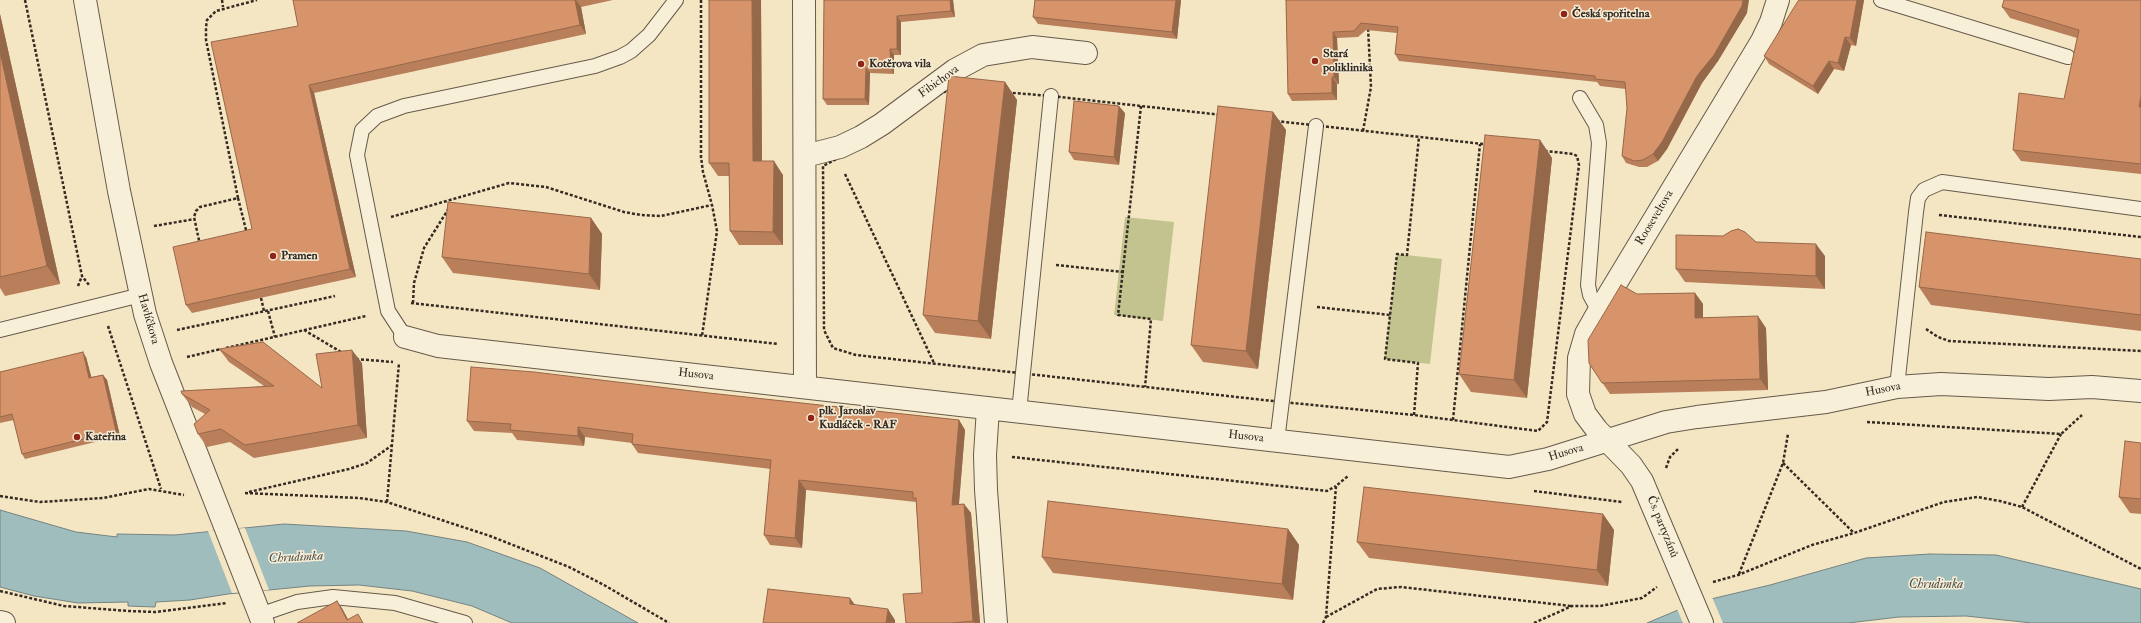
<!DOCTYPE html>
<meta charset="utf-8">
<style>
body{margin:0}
canvas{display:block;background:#f5e6c3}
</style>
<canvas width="2141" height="623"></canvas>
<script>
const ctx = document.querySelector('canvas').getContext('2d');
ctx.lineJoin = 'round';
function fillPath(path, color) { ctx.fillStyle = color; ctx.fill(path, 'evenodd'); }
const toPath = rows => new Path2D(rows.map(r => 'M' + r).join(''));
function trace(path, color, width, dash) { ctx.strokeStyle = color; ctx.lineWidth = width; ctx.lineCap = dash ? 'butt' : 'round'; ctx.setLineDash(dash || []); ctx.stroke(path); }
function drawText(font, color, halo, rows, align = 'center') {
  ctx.font = font + ' "IM FELL Double Pica",serif'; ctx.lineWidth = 3; ctx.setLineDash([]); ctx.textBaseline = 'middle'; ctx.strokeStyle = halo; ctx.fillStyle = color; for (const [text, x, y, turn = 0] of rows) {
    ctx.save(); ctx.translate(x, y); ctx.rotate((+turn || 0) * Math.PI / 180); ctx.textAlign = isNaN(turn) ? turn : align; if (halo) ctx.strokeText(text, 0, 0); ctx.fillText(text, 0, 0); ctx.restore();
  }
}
fillPath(toPath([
 [1125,217,1174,222,1163,321,1114,315],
 [1397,254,1442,259,1430,364,1385,359]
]), '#c2c38f');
const water = toPath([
 [0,510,76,532,117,537,117,534,175,535,284,524,406,531,467,542,540,568,638,623,512,623,472,606,412,591,359,585,310,586,228,594,190,600,156,602,155,607,128,606,128,602,78,603,34,596,0,587,0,510],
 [1930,554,1996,555,2141,589,2141,623,2032,623,1966,616,1899,617,1848,623,1647,623,1678,610,1711,599,1770,585,1866,558,1930,554]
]);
fillPath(water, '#a0bdbe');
trace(water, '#758380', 1);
fillPath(toPath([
 [245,528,269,590,232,593,208,531],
 [1712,597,1723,623,1683,623,1677,609]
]), '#f5e6c3');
const lane = toPath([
 [1881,0,2068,57],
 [1580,98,1596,125,1599,143,1588,285,1590,295,1599,311],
 [0,330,141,295],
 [405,337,388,311,357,155,362,130,377,116,404,106,595,66,620,57,631,51,649,35,676,0],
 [1897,387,1916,212,1918,198,1924,190,1942,182,2141,209],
 [1019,412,1051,96],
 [1277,441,1316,126],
 [259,615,297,602,333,597,395,603,465,623]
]);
const street = toPath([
 [85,0,119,191,145,314,161,363,263,623],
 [804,0,805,387],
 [805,156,840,147,861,137,882,124,955,70,983,55,1032,47,1086,53],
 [405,337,438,346,1509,467,1548,459,1666,422,1697,417,1826,402,1897,387,1941,384,2049,389,2092,387,2141,391],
 [988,408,985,455,986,490,996,623],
 [0,622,4,623],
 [1702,623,1642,481,1631,465,1597,430,1585,414,1578,394,1579,358,1586,334,1599,311,1762,41,1771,22,1778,0]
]);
trace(lane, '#655a4b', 16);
trace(street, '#655a4b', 24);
trace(toPath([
 [25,0,82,276,89,285],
 [222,0,223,7],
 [701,0,701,157,703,172,712,205,717,231,702,336],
 [953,88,1051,96,1573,154,1577,156,1579,165,1547,422,1538,431,1414,415,1282,402,856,355,833,348,824,330,823,166,871,141,929,99,953,88],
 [1141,106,1118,315,1151,319,1145,387],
 [1363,131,1371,87,1368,27],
 [845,174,934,363],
 [238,198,206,40,206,27,207,20,216,11,257,0],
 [238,198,247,234,200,245,194,217,196,211,200,207,238,198],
 [1939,215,2141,237],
 [391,217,509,183,546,187,624,212,641,215,661,216,712,205],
 [154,226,195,219],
 [1056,265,1123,272],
 [78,286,82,276],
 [261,298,264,311],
 [411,303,778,344],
 [413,303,414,283,424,248,449,208],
 [1317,307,1390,315],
 [268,311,275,337],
 [108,326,161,489],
 [1926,329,1938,337,1949,341,2141,351],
 [177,330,335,296],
 [304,330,341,352],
 [226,348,366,316],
 [187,357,221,349],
 [356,359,393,362],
 [1414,415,1418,363,1385,359,1397,254,1407,255,1419,137],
 [1453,420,1480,144],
 [1867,422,2061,434,2082,415],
 [1012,457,1327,491,1336,486],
 [1783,463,1854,533],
 [1666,468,1670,457,1679,448],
 [1534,491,1622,502],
 [249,492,349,469,367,463,391,446],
 [245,493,359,498,387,502,490,536,569,567,604,585,669,623],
 [0,496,40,502,103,498,149,489,184,495],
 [387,502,399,363],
 [2022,507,2061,434],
 [1739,574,1783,463,1788,434],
 [1713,582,1738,575,1812,545,1854,533,1944,502,1977,497,2000,501,2022,507,2141,569],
 [0,591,64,606,128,611,156,612,227,603],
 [1326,617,1377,589,1401,587,1571,606],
 [1323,623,1326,617,1336,486,1348,476],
 [1534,623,1572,606,1600,606,1642,598,1657,587]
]), '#352b23', 2.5, [3, 2]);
trace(lane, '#f8efd8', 14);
trace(street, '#f8efd8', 22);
fillPath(toPath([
 [293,0,613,0,581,7,586,34,314,93,356,277,192,313,186,305,252,229,298,26],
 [709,0,761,0,762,161,783,175,783,245,739,245,730,231,729,176,718,176,709,163],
 [824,0,953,0,955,17,901,22,901,55,894,55,894,74,870,73,869,105,827,105,823,99],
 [1035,0,1181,0,1177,39,1038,24,1033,17],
 [1286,0,1747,13,1718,61,1702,83,1667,149,1658,161,1647,167,1639,167,1626,163,1622,156,1627,108,1626,89,1600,86,1597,82,1399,61,1395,54,1397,33,1366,30,1358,37,1337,38,1339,84,1337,84,1337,100,1292,101,1288,94],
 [1864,0,1856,46,1851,45,1844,71,1834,69,1818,94,1769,64,1764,56],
 [2141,0,2141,174,2021,161,2013,150,2064,99,2077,38,2010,18,2002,7],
 [0,14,60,284,5,296,0,288],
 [1005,82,1017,100,991,339,935,333,923,315],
 [1273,112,1286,130,1258,369,1203,362,1191,345],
 [1125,113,1119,165,1074,160,1069,152],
 [1540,140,1552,158,1527,398,1471,392,1459,374],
 [591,218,602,234,600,290,453,273,442,257],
 [1723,236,1756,242,1825,256,1825,289,1685,282,1676,269],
 [2141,259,2141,331,1931,305,1919,287],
 [1695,293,1703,304,1703,318,1766,328,1768,390,1610,394,1589,363,1637,294],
 [219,349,322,388,362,363,367,438,254,458,230,442,207,447,198,434,205,414,192,407,182,394,264,386,229,362],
 [86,357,91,377,103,375,107,380,120,436,25,459,22,454,14,420,0,423,0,372],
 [709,393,959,420,965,430,959,504,964,504,971,513,980,623,906,623,922,593,916,502,806,490,802,548,770,545,764,535,771,469,638,453,632,444,632,443,585,437,584,446,517,440,512,433,474,431,467,421],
 [2141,443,2141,514,2130,513,2119,497],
 [1603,514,1614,530,1608,586,1369,558,1357,542],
 [1288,529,1299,545,1293,600,1053,573,1042,557]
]), '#b97f5b');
fillPath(toPath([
 [575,0,576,0,581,7,586,34,580,25],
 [752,0,761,0,762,175,753,161],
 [950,0,953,0,955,17,951,11],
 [1176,0,1181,0,1177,39,1172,32],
 [1743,0,1749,0,1747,13,1718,61,1702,83,1667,149,1658,161,1653,154,1697,76],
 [1857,0,1864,0,1856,46,1850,38],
 [0,14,60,284,47,266,0,52],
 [897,16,901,22,901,55,897,49],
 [1333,32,1337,38,1339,84,1334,77],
 [1845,37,1851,45,1844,71,1838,63],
 [890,49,894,55,894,74,891,68],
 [1829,61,1834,69,1818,94,1813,86],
 [866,68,870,73,869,105,865,99],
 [1332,77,1337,84,1337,100,1332,93],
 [1005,82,1017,100,991,339,978,321],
 [309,85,314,93,356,277,350,269],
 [2141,96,2141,110,2139,107],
 [1119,106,1125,113,1119,165,1114,157],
 [1273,112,1286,130,1258,369,1246,351],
 [1540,140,1552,158,1527,398,1514,380],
 [774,161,783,175,783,245,773,232],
 [591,218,602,234,600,290,589,274],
 [1816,244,1825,256,1825,289,1816,276],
 [1695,293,1703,304,1703,329,1695,318],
 [1758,316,1766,328,1768,390,1760,379],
 [352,350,362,363,367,438,358,425],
 [83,352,86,357,93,383,89,378],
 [103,375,107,380,120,436,116,431],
 [959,420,965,430,958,514,952,505],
 [578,427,585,437,584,446,578,436],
 [799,480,806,490,802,548,795,538],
 [964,504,971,513,980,623,975,623,973,621],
 [1603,514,1614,530,1608,586,1597,570],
 [1288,529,1299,545,1293,600,1282,584],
 [850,598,858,609,850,604],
 [337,601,342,608,350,623,347,620],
 [888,609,895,620,895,623,886,623]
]), '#96684a');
const building = toPath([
 [293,0,575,0,580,25,309,85,350,269,186,305,173,247,252,229,211,42,298,26,293,0],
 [709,0,752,0,753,161,774,161,773,232,730,231,729,163,709,163,709,0],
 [824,0,950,0,951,11,897,16,897,49,890,49,891,68,866,68,865,99,823,99,824,0],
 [1035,0,1176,0,1172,32,1033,17,1035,0],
 [1286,0,1743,0,1742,6,1714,55,1697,76,1662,142,1653,154,1643,160,1634,161,1622,156,1627,108,1625,82,1595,79,1595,76,1395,54,1398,27,1361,23,1354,31,1333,32,1334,77,1332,77,1332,93,1288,94,1286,0],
 [1800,0,1857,0,1850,38,1845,37,1838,63,1829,61,1813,86,1764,56,1798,1,1800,0],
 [2004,0,2141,0,2141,96,2139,107,2141,107,2141,164,2013,150,2019,93,2064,99,2079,30,2002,7,2004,0],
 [0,52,47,266,0,277,0,52],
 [949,76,1005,82,978,321,923,315,949,76],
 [1074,101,1119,106,1114,157,1069,152,1074,101],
 [1218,106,1273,112,1246,351,1191,345,1218,106],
 [1485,135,1540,140,1514,380,1459,374,1485,135],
 [448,202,591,218,589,274,442,257,448,202],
 [1738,229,1745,232,1756,242,1816,244,1816,276,1676,269,1676,235,1723,236,1731,231,1738,229],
 [1926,232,2141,259,2141,315,1919,287,1926,232],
 [1621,285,1637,294,1695,293,1695,318,1758,316,1760,379,1602,383,1589,363,1588,340,1621,285],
 [263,342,322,388,316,354,352,350,358,425,245,445,221,429,198,434,194,424,210,410,182,394,181,391,274,386,219,349,263,342],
 [83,352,89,378,103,375,116,431,22,454,12,414,0,417,0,372,83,352],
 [471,367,534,372,709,393,959,420,952,505,964,504,973,621,951,623,906,623,903,594,922,593,916,498,913,498,913,492,799,480,795,538,764,535,771,460,632,444,633,434,578,427,578,436,510,430,511,424,467,421,471,367],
 [2125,441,2141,443,2141,499,2119,497,2125,441],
 [1364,487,1603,514,1597,570,1357,542,1364,487],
 [1048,501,1288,529,1282,584,1042,557,1048,501],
 [768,589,850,598,850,604,888,609,886,623,763,623,768,589],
 [337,601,347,620,358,614,363,623,297,623,337,601]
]);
fillPath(building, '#d7946a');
trace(building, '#96684a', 1);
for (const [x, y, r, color] of [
 [1564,14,4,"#8f2418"],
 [1315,61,4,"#8f2418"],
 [861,64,4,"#8f2418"],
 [273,256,4,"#8f2418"],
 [811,418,4,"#8f2418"],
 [77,437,4,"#8f2418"]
]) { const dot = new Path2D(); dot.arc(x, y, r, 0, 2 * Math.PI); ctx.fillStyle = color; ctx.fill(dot); trace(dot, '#f8efd8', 1.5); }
drawText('bold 12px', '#352b23', '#f8efd8', [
 ["Česká spořitelna",1572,14],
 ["Stará",1323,54],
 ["poliklinika",1323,68],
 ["Kotěrova vila",869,64],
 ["Pramen",281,256],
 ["plk. Jaroslav",819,411],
 ["Kudláček - RAF",819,425],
 ["Kateřina",85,437]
], 'left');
drawText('12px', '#352b23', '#f8efd8', [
 ["Fibichova",939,82,-36],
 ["Rooseveltova",1655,218,-59],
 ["Havlíčkova",148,319,74],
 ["Husova",696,375,6],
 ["Husova",1883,390,-11],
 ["Husova",1246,437,6],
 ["Husova",1566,453,-17],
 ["Čs. partyzánů",1662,527,68]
]);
drawText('italic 13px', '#50504a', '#f8efd8', [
 ["Chrudimka",296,558,-3],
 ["Chrudimka",1936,585]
]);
</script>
